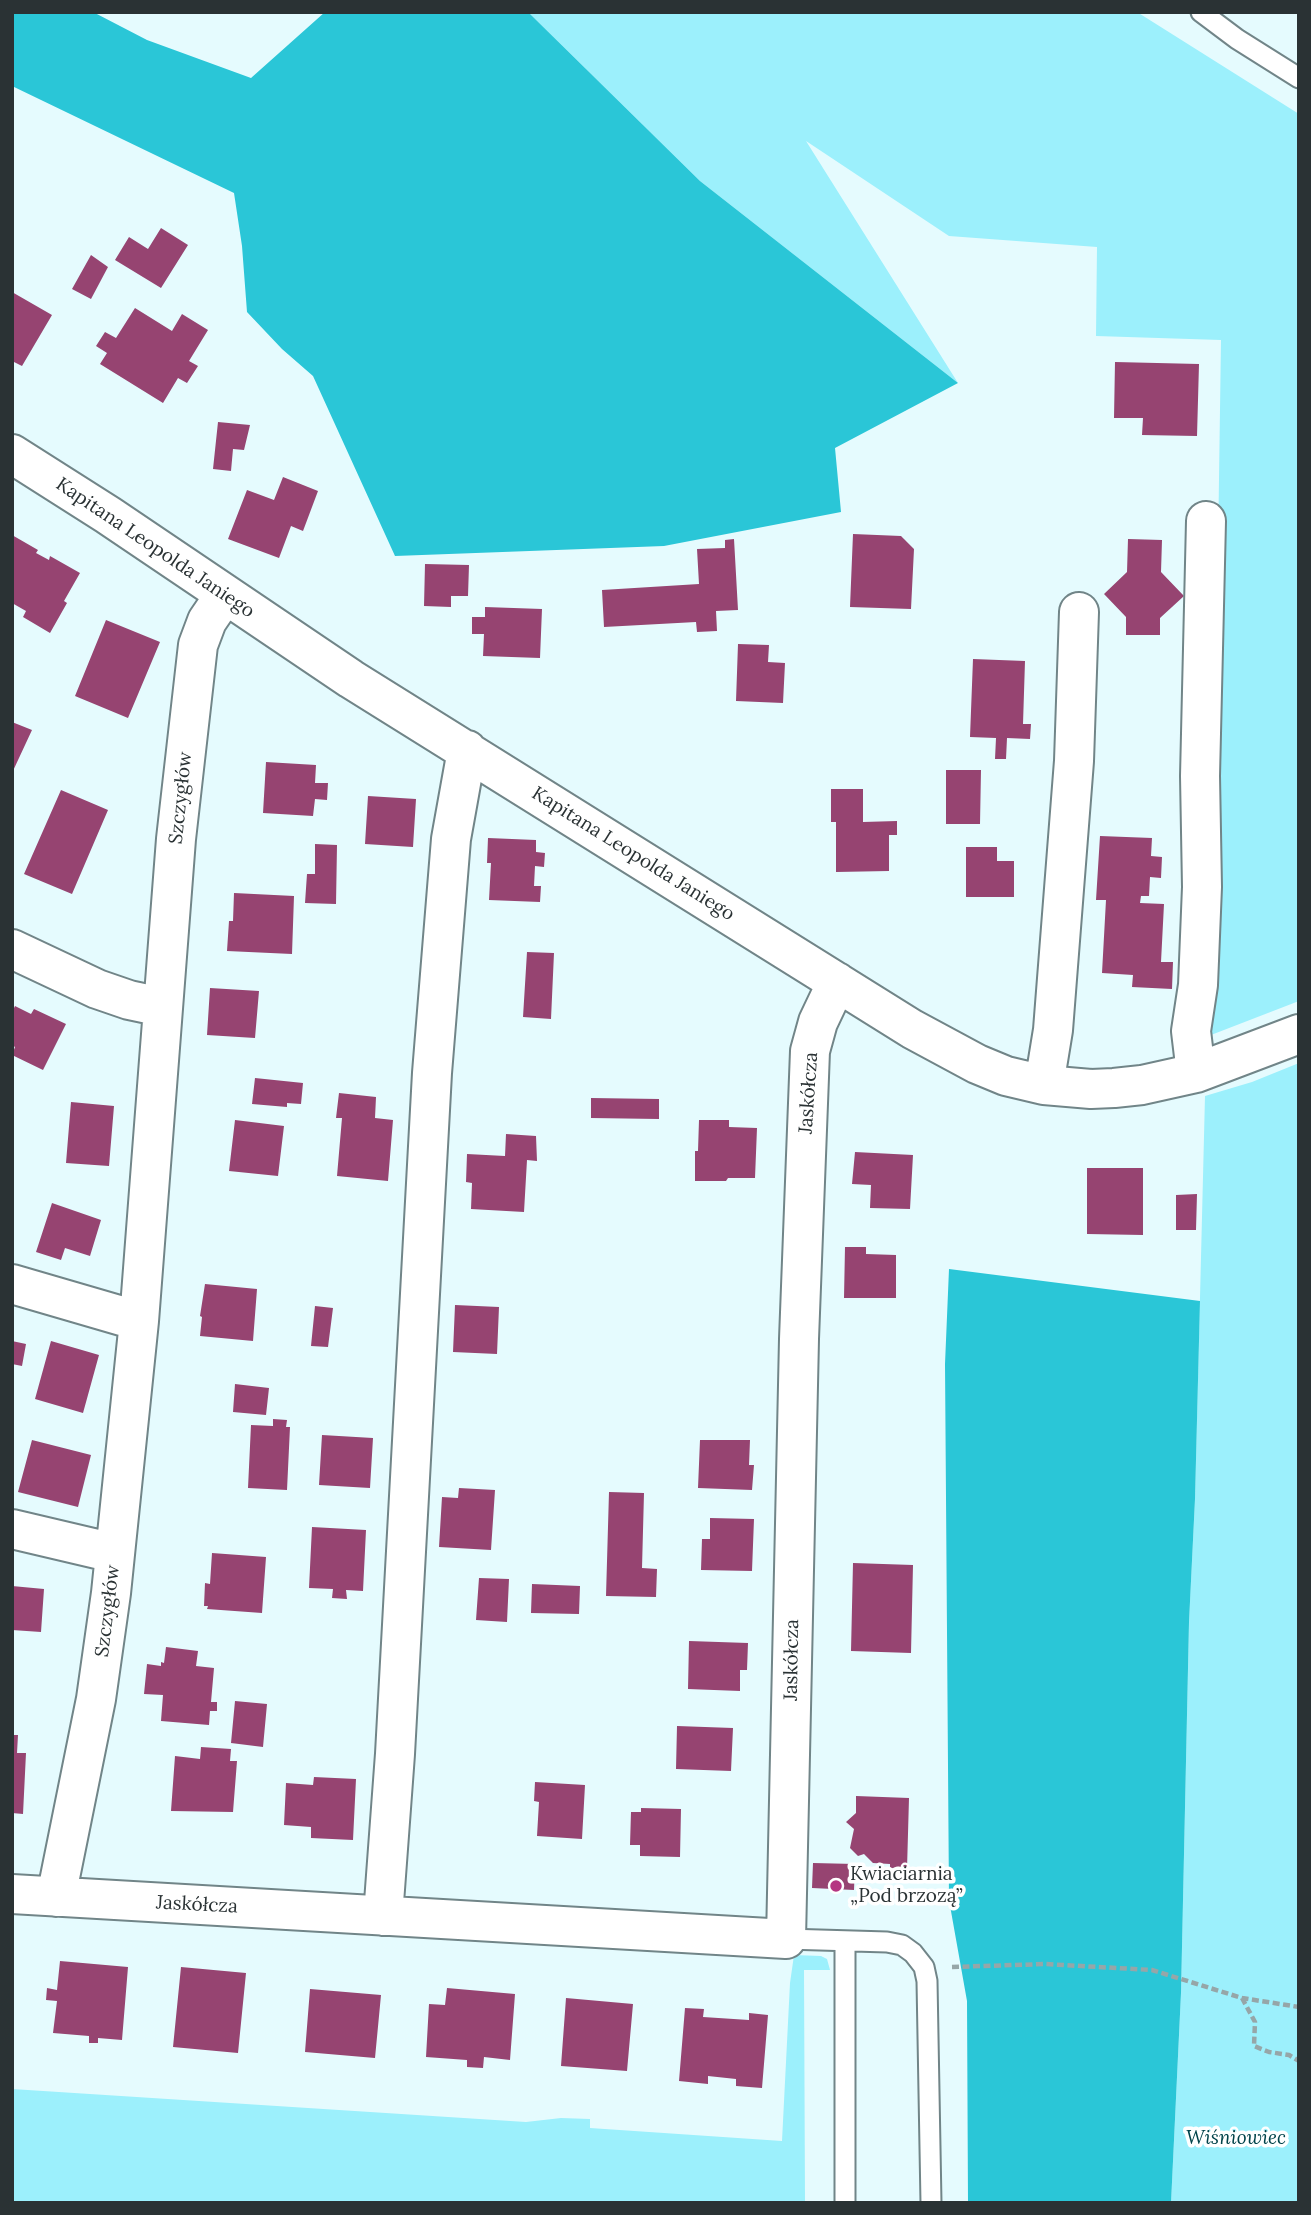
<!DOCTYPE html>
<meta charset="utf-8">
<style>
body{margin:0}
#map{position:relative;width:1311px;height:2215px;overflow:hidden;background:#e5fbfe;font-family:Lora,serif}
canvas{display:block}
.frame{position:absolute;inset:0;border:14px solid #2a3234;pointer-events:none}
</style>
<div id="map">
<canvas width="1311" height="2215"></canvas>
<div class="frame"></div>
</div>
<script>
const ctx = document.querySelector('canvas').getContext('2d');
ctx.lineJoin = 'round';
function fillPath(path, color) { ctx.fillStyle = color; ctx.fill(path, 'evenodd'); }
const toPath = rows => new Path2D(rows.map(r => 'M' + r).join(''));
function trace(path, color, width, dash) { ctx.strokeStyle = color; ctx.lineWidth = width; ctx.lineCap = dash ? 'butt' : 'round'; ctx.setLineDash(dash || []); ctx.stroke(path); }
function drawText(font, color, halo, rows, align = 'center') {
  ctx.font = font + ' Lora,serif'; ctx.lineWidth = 7; ctx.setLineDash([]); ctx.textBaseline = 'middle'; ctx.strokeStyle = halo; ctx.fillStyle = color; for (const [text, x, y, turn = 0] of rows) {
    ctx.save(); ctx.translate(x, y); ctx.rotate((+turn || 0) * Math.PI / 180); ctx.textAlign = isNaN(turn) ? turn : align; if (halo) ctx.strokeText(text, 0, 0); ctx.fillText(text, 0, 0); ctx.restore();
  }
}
fillPath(toPath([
 [528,12,1137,12,1299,114,1299,1001,1211,1035,1221,340,1096,336,1097,247,949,236,806,141,958,383,700,181],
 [1299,1063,1299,2203,1171,2203,1181,1993,1189,1622,1195,1499,1205,1096,1252,1082],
 [794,1955,821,1956,827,1959,830,1970,804,1970,805,2203,12,2203,12,2089,526,2122,561,2118,590,2119,590,2128,782,2141,790,1983]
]), '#9cf0fc');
fillPath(toPath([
 [12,12,93,12,147,40,251,78,325,12,528,12,700,181,958,383,835,448,841,512,664,546,395,556,313,376,282,349,247,312,242,246,234,193,12,86],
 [949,1269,1200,1301,1195,1499,1189,1622,1181,1993,1171,2203,968,2203,967,2001,949,1900,945,1364]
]), '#2ac6d7');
fillPath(toPath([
 [161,228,188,245,161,288,115,260,129,237,148,249],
 [91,255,108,267,91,299,72,289],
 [12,292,52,315,22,366,12,361],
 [135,308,172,331,182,314,208,330,189,361,198,366,187,383,178,378,163,403,100,364,107,353,96,346,105,332,116,338],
 [1115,362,1199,364,1197,436,1142,435,1143,418,1114,418],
 [218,422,250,425,244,450,233,449,231,471,213,469],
 [283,477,318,491,303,531,291,526,279,558,228,539,247,490,274,500],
 [853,534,901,536,914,549,911,609,850,607],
 [12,535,38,550,36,553,49,560,50,556,80,573,64,601,67,603,50,633,23,617,26,611,12,603],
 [734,539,738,610,716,611,717,631,697,632,696,622,604,627,602,590,699,584,697,549,725,548,725,540],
 [1128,539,1162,540,1161,572,1184,596,1160,618,1160,635,1126,635,1126,617,1104,594,1127,572],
 [425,564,469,565,468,596,451,596,451,607,424,606],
 [485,607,542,609,540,658,483,656,484,634,472,634,472,617,485,617],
 [106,620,160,642,128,718,75,696],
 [738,644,769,645,768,662,785,663,783,703,736,701],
 [973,659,1025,661,1023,724,1031,724,1030,739,1007,738,1006,759,995,759,996,738,970,737],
 [12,722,32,730,12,773],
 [266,762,316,765,315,783,328,783,327,800,315,799,313,816,263,813],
 [946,770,981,770,980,824,946,824],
 [831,789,863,789,863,822,897,821,897,835,889,835,889,871,836,872,836,822,831,822],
 [61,790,108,810,72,894,24,874],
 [368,796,416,799,413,847,365,844],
 [1100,836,1152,838,1151,856,1162,857,1161,878,1150,877,1149,896,1141,896,1140,903,1164,904,1161,962,1173,962,1172,989,1132,987,1133,975,1102,973,1106,900,1096,900],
 [488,838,536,840,536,852,545,853,544,867,535,866,534,886,541,886,540,902,489,900,491,863,487,863],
 [315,844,337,845,336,904,305,903,307,874,315,874],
 [966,847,997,847,997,861,1014,861,1014,897,966,897],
 [234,893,294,896,292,954,227,951,229,921,233,921],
 [527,952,554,953,551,1019,523,1017],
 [210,988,259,991,255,1038,207,1035],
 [15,1006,31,1014,34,1009,66,1024,43,1070,12,1055,15,1047,12,1045,12,1012],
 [255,1078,303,1083,301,1104,287,1103,287,1107,252,1104],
 [339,1093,376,1097,375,1118,393,1120,388,1181,337,1176,342,1118,336,1118],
 [591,1098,659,1099,659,1119,591,1118],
 [71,1102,114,1106,109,1166,66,1163],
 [235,1120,284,1126,278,1176,229,1171],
 [699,1120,729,1120,729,1127,757,1128,755,1178,728,1178,726,1181,695,1181,695,1151,698,1151],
 [506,1134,536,1136,537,1161,527,1160,524,1212,471,1209,472,1183,466,1182,467,1154,505,1156],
 [855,1152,913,1155,910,1209,870,1208,871,1185,852,1184],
 [1087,1168,1143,1168,1143,1235,1087,1234],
 [1197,1194,1196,1230,1176,1230,1176,1195],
 [52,1203,101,1220,90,1256,65,1248,61,1260,36,1252],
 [845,1247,866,1247,866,1254,896,1255,896,1298,844,1298],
 [205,1284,257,1289,253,1341,200,1336,202,1317,200,1316],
 [455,1305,499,1307,497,1354,453,1352],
 [315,1306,333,1308,328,1347,311,1346],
 [12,1341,26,1344,22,1366,12,1364],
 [51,1341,99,1355,83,1413,35,1399],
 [235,1384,269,1388,266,1415,233,1412],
 [273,1419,287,1420,286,1427,290,1427,287,1490,248,1488,251,1425,273,1426],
 [322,1435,373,1438,370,1488,319,1485],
 [32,1440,91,1455,78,1507,18,1492],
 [700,1440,750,1440,749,1465,754,1465,752,1490,698,1488],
 [459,1488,495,1490,491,1550,439,1547,442,1497,458,1498],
 [609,1492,644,1493,642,1568,657,1569,656,1597,606,1596],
 [710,1518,754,1519,752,1571,701,1570,702,1539,710,1539],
 [312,1527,366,1530,363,1591,346,1590,347,1599,332,1598,333,1589,309,1588],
 [212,1553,266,1557,262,1613,207,1609,208,1606,204,1606,205,1583,210,1584],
 [853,1563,913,1565,911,1653,851,1651],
 [479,1578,509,1579,507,1622,476,1620],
 [532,1584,580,1586,579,1614,531,1613],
 [12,1586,44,1589,41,1632,12,1630],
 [689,1641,748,1643,747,1670,740,1670,740,1691,688,1689],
 [166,1647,198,1651,196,1666,214,1668,211,1702,217,1702,217,1711,210,1711,209,1725,161,1721,163,1695,144,1694,147,1664,161,1666,161,1662,164,1663],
 [235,1701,267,1704,263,1747,231,1743],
 [677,1726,733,1728,731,1771,676,1769],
 [12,1735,18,1735,17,1753,26,1753,23,1814,12,1813],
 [201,1747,231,1749,230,1761,237,1761,233,1812,171,1811,175,1756,200,1759],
 [314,1777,356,1779,353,1840,311,1838,311,1827,284,1825,286,1783,313,1785],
 [535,1782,585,1785,582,1839,537,1836,539,1802,534,1801],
 [856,1796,909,1798,907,1869,890,1868,890,1864,873,1863,864,1854,858,1856,850,1848,854,1829,846,1822,856,1813],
 [641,1808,681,1809,680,1857,640,1856,640,1845,630,1845,631,1812,641,1812],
 [813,1863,855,1864,854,1890,812,1888],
 [60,1961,128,1967,122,2040,98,2038,98,2043,89,2043,89,2036,53,2033,57,2001,46,2000,47,1988,57,1990],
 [181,1967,246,1973,238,2053,173,2047],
 [447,1988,515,1994,510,2060,484,2057,483,2068,467,2067,467,2060,426,2057,429,2004,445,2005],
 [310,1989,381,1995,375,2058,305,2052],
 [566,1998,633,2004,627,2071,561,2066],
 [685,2008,704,2009,703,2017,749,2020,749,2013,768,2015,762,2088,736,2086,736,2079,708,2076,708,2084,679,2081]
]), '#964471');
const lane = toPath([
 [1201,12,1237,39,1299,78],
 [786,1939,887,1942,902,1945,913,1953,924,1967,927,1981,931,2203],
 [845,2203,845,1941]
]);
const street = toPath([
 [12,454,108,515,351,679,912,1029,977,1064,1006,1076,1044,1085,1091,1089,1114,1088,1142,1085,1196,1073,1299,1034],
 [12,949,97,989,129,1000,162,1007],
 [1196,1073,1191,1031,1198,985,1202,887,1200,776,1206,521],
 [1044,1085,1053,1030,1074,761,1079,612],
 [12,1284,139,1321],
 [12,1529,114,1553],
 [12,1894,786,1939,799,1339,810,1051,818,1022,837,982],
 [56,1897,96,1699,111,1593,139,1321,176,839,198,645,207,621,224,596],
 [383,1916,395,1754,432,1073,451,839,467,750]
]);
trace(lane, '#718588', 23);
trace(street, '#718588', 42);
trace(toPath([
 [952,1967,1045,1964,1152,1970,1242,1998,1299,2007],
 [1242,1998,1255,2022,1254,2046,1269,2052,1289,2055,1299,2061]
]), '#96a6a8', 4.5, [7, 3.5]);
trace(lane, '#fff', 19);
trace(street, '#fff', 38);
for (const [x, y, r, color] of [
 [836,1886,7,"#b53582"]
]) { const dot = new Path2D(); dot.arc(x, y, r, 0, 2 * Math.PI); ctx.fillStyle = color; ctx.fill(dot); trace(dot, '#fff', 2.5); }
drawText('19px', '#2a3234', '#fff', [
 ["Kapitana Leopolda Janiego",155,548,34],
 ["Szczygłów",181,798,-84],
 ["Kapitana Leopolda Janiego",633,854,32],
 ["Jaskółcza",809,1093,-86],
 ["Szczygłów",108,1611,-83],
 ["Jaskółcza",792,1660,-89],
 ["Jaskółcza",197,1905,3]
]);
drawText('19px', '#2a3234', '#fff', [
 ["Kwiaciarnia",850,1875],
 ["„Pod brzozą”",850,1897]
], 'left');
drawText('italic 19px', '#00434a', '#fff', [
 ["Wiśniowiec",1236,2139]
]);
</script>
